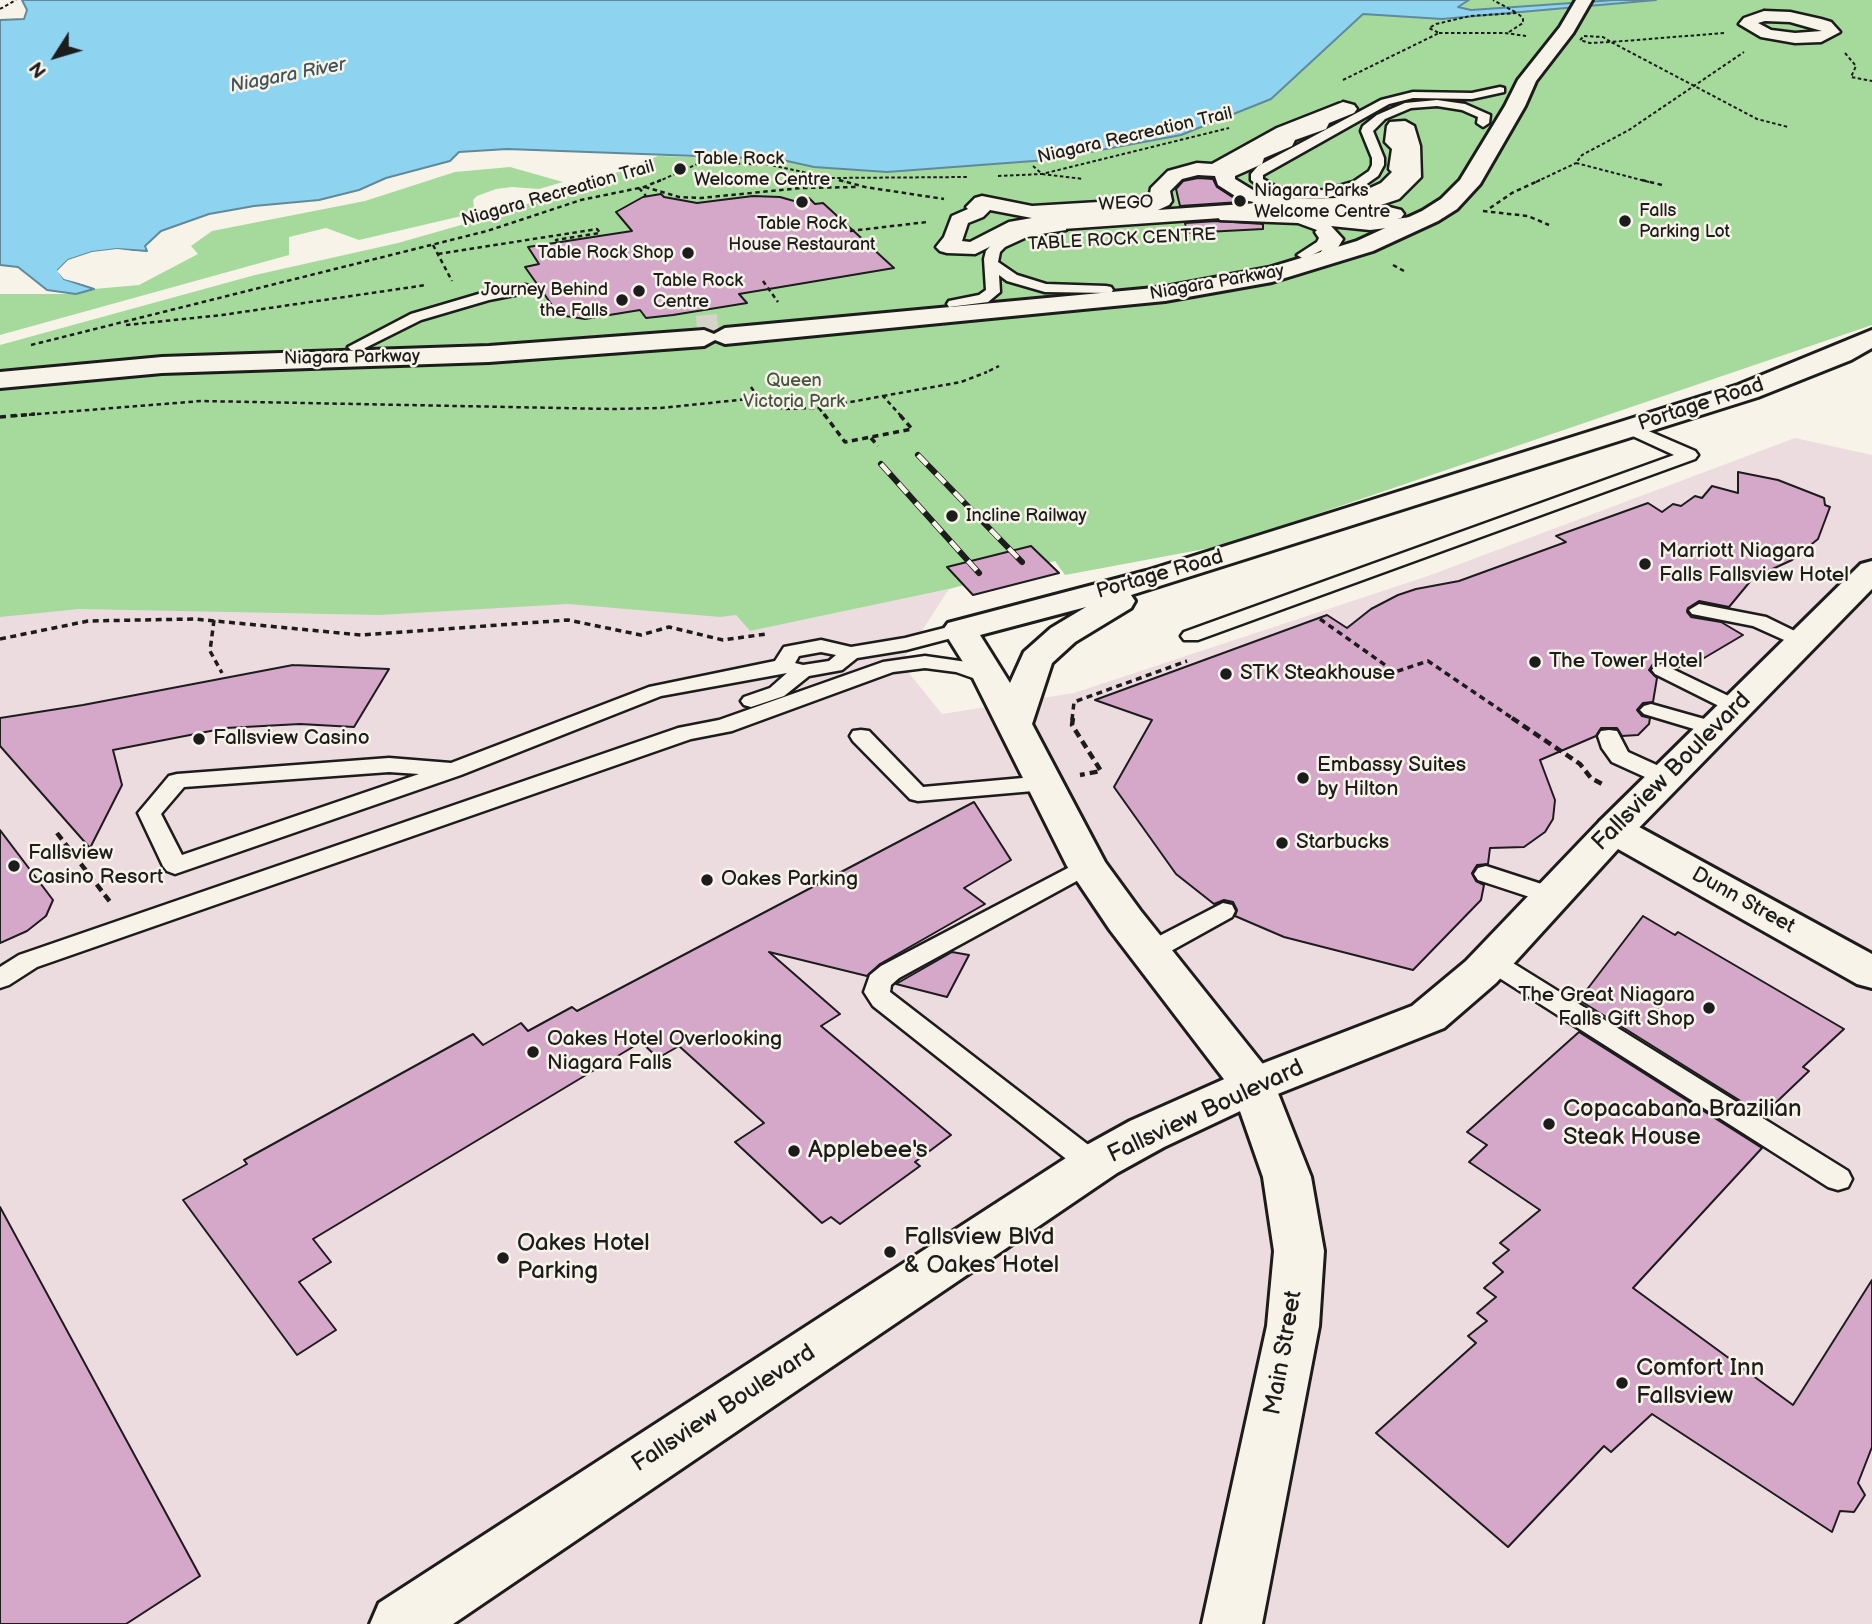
<!DOCTYPE html>
<style>
body{margin:0}
#map{position:relative;width:1872px;height:1624px;overflow:hidden;background:#f7f3e8;font-family:"Balsamiq Sans",sans-serif}
canvas{display:block}
.north{position:absolute;left:21px;top:21px;width:70px;height:70px;-webkit-text-stroke:5px #f7f3e8;paint-order:stroke;rotate:233deg;font-size:19px;font-weight:700;line-height:28px;text-align:center;color:#1c1c1c}
.north::after{content:'';display:block;margin:auto;width:24px;height:32px;background:#1c1c1c;clip-path:polygon(50% 0,100% 100%,50% 72%,0 100%)}
</style>
<div id="map">
<canvas width="1872" height="1624"></canvas>
<div class="north">N</div>
</div>
<script>
const ctx = document.querySelector('canvas').getContext('2d');
ctx.lineJoin = 'round';
function fillPath(path, color) { ctx.fillStyle = color; ctx.fill(path, 'evenodd'); }
const toPath = rows => new Path2D(rows.map(r => 'M' + r).join(''));
function trace(path, color, width, dash) { ctx.strokeStyle = color; ctx.lineWidth = width; ctx.lineCap = dash ? 'butt' : 'round'; ctx.setLineDash(dash || []); ctx.stroke(path); }
function drawText(font, color, halo, rows, align = 'center') {
  ctx.font = font + ' "Balsamiq Sans",sans-serif'; ctx.lineWidth = 5; ctx.setLineDash([]); ctx.textBaseline = 'middle'; ctx.strokeStyle = halo; ctx.fillStyle = color; for (const [text, x, y, turn = 0] of rows) {
    ctx.save(); ctx.translate(x, y); ctx.rotate((+turn || 0) * Math.PI / 180); ctx.textAlign = isNaN(turn) ? turn : align; if (halo) ctx.strokeText(text, 0, 0); ctx.fillText(text, 0, 0); ctx.restore();
  }
}
fillPath(toPath([
 [1795,438,1872,455,1872,1624,0,1624,0,551,729,607,750,631,949,589,901,663,942,714,1074,693,1428,576]
]), '#eddcdf');
fillPath(toPath([
 [1468,0,1872,0,1872,325,1226,545,1065,575,1055,561,949,589,750,631,736,615,720,617,568,604,380,615,79,609,0,617,0,345,255,275,398,243,468,223,580,187,658,156,778,159,814,167,887,172,1047,160,1181,135,1363,14,1451,18,1475,14,1474,10,1458,7],
 [510,167,563,182,539,189,512,187,496,189,477,196,473,200,474,207,483,211,359,240,326,228,289,237,289,255,0,335,0,294,76,294,94,289,139,285,198,254,191,246,212,231,365,201,455,172]
]), '#a5da9c');
const water = toPath([
 [22,0,1469,0,1458,7,1471,10,1615,0,1656,0,1442,19,1363,14,1271,99,1181,135,1047,160,887,172,814,167,778,159,507,149,459,152,450,161,386,178,359,190,319,200,254,206,209,214,161,231,145,246,147,251,117,249,92,252,68,260,58,270,64,279,94,289,76,294,47,290,18,267,0,265,0,20,24,19,27,10,22,0]
]);
fillPath(water, '#8ed3f0');
trace(water, '#608a9b', 2);
fillPath(toPath([
 [117,249,150,253,93,256,70,263,62,271,66,276,98,288,64,279,57,271,68,260,92,252]
]), '#f7f3e8');
const building = toPath([
 [1198,178,1213,179,1217,187,1240,202,1180,206,1176,189,1183,181,1198,178],
 [661,194,664,197,697,203,753,196,780,197,794,201,809,198,815,204,823,203,894,268,739,294,747,303,673,315,646,318,640,310,585,319,559,315,525,267,539,264,528,247,632,231,616,212,643,197,661,194],
 [1217,221,1263,224,1263,229,1187,233,1185,223,1217,221],
 [1738,472,1778,480,1824,498,1825,505,1830,507,1818,539,1792,560,1753,578,1729,607,1699,601,1688,608,1687,612,1691,617,1721,622,1743,635,1699,661,1676,668,1663,662,1653,664,1649,670,1657,678,1653,702,1643,703,1637,710,1642,716,1650,718,1649,724,1638,735,1622,736,1617,728,1601,728,1596,736,1540,760,1555,800,1553,819,1545,832,1524,847,1490,848,1488,864,1477,865,1472,873,1476,881,1484,885,1481,900,1413,970,1284,937,1235,916,1237,910,1233,902,1224,900,1214,904,1176,874,1114,787,1152,720,1095,700,1327,615,1347,628,1371,609,1398,595,1416,589,1459,581,1566,542,1556,536,1648,503,1662,512,1673,504,1681,506,1695,496,1702,498,1712,486,1738,493,1738,472],
 [1031,546,1059,573,973,595,947,567,1031,546],
 [293,665,389,669,354,727,300,724,226,728,113,750,122,785,90,848,0,746,0,718,83,705,293,665],
 [974,802,1011,860,964,888,985,904,880,964,867,976,769,952,840,1014,821,1026,951,1135,915,1162,920,1166,840,1224,831,1217,822,1223,735,1142,764,1123,679,1046,658,1058,641,1042,313,1239,331,1262,299,1282,336,1330,297,1355,183,1200,247,1164,244,1160,473,1034,483,1045,521,1023,528,1031,572,1007,577,1011,974,802],
 [0,830,53,900,46,916,27,931,0,943,0,830],
 [1643,916,1675,935,1678,932,1844,1029,1803,1067,1809,1071,1763,1115,1579,1000,1643,916],
 [952,952,969,955,947,997,896,984,952,952],
 [1579,1032,1762,1148,1633,1288,1793,1405,1872,1280,1872,1447,1858,1483,1865,1495,1854,1512,1840,1511,1832,1532,1652,1414,1611,1452,1604,1446,1508,1547,1376,1433,1476,1343,1468,1336,1487,1321,1477,1313,1496,1297,1484,1288,1503,1272,1493,1263,1509,1250,1500,1243,1540,1210,1469,1162,1487,1145,1467,1132,1579,1032],
 [0,1207,200,1576,126,1624,0,1624,0,1207]
]);
fillPath(building, '#d5a7c9');
trace(building, '#1c1c1c', 2);
trace(toPath([
 [697,328,718,326]
]), '#d6d3c9', 24, [24, 12]);
const service = toPath([
 [1500,87,1504,88,1504,92,1472,99,1413,98,1389,104,1263,175,1263,179,1276,187,1296,191,1325,190,1353,182,1369,171,1372,165,1372,158,1361,131,1363,126,1377,115,1405,103,1437,100,1465,104,1490,115,1489,123,1483,127,1477,123,1478,117,1462,110,1437,106,1411,108,1385,119,1373,131,1384,158,1384,165,1378,176,1361,188,1326,198,1296,199,1267,193,1251,180,1251,174,1258,166,1381,100,1413,92,1472,93,1500,87],
 [1225,213,1280,213,1313,219,1318,217,1370,222,1420,216,1427,220,1420,224,1370,230,1331,226,1343,239,1328,264,1323,265,1316,261,1322,250,1304,259,1297,255,1317,242,1319,238,1315,232,1317,230,1298,223,1220,220,1218,217,1225,213],
 [1061,223,1066,224,1066,230,1029,236,1005,247,1000,252,998,262,1017,275,1046,284,1106,286,1111,287,1113,290,1111,293,1045,292,1007,281,999,275,1000,292,988,302,949,307,947,304,949,301,979,295,986,290,984,259,986,251,995,241,1021,229,1061,223],
 [525,285,530,286,532,289,530,292,489,300,421,320,361,350,351,350,348,347,411,314,482,293,525,285],
 [1630,423,1695,451,1698,455,1695,459,1198,640,1184,640,1181,636,1184,632,1674,455,1624,432,1622,428,1630,423],
 [1699,604,1766,617,1809,638,1812,642,1809,646,1802,648,1753,626,1692,614,1689,610,1699,604],
 [960,624,967,626,970,630,967,634,906,650,857,658,842,670,809,676,784,696,751,707,744,705,741,701,744,697,770,688,787,673,661,696,461,775,175,874,167,871,163,866,138,813,169,776,177,774,389,758,451,763,649,687,775,661,784,647,821,640,851,647,905,638,960,624],
 [821,652,836,655,829,661,803,665,795,663,799,656,821,652],
 [389,772,419,774,182,855,161,814,184,787,389,772],
 [925,656,967,662,997,674,1000,678,997,682,990,684,956,672,925,668,893,672,732,731,691,739,37,967,9,985,0,988,0,967,19,955,678,728,719,720,883,662,925,656],
 [1662,664,1743,703,1747,707,1743,711,1736,713,1729,711,1655,674,1652,670,1655,666,1662,664],
 [1651,704,1722,724,1725,729,1722,734,1714,735,1644,714,1640,710,1644,706,1651,704],
 [861,730,869,731,923,787,1045,776,1053,778,1056,783,1053,788,1045,790,918,801,910,799,853,741,850,736,853,731,861,730],
 [1609,730,1617,731,1628,752,1672,772,1675,777,1672,782,1656,782,1612,762,1602,748,1598,736,1601,731,1609,730],
 [1087,858,1095,861,1099,866,1095,871,899,978,891,985,890,992,1104,1157,1108,1165,1104,1173,1094,1176,1084,1173,873,1006,864,992,870,975,881,966,1087,858],
 [1486,866,1560,890,1563,896,1560,902,1551,904,1478,880,1474,874,1478,868,1486,866],
 [1223,903,1232,905,1235,911,1232,917,1160,957,1151,960,1142,957,1139,951,1142,945,1223,903],
 [1491,952,1500,955,1848,1171,1852,1179,1848,1187,1838,1190,1828,1187,1482,967,1478,961,1482,955,1491,952]
]);
const pedestrian = toPath([
 [1764,11,1790,12,1821,19,1831,22,1840,32,1821,42,1795,43,1761,37,1739,24,1744,18,1764,11],
 [1765,21,1790,22,1822,31,1795,33,1771,30,1758,23,1765,21],
 [1343,102,1354,105,1357,109,1354,113,1329,123,1326,129,1295,140,1292,146,1264,158,1262,164,1235,176,1235,179,1253,190,1296,199,1338,198,1368,189,1381,183,1392,172,1389,169,1392,149,1385,142,1387,126,1390,122,1405,121,1414,126,1420,146,1421,177,1399,199,1381,205,1401,210,1404,214,1401,218,1373,225,1339,220,1321,223,1264,215,1020,232,975,254,947,253,940,251,936,247,944,237,952,216,968,209,966,207,975,198,982,196,1032,206,1149,199,1151,188,1168,171,1197,163,1212,164,1277,128,1343,102],
 [1198,175,1215,176,1218,185,1240,199,1258,203,1158,210,1169,205,1172,201,1170,191,1182,179,1198,175],
 [990,210,1032,218,1009,222,970,242,962,241,968,223,983,217,990,210]
]);
const minor = toPath([
 [1872,561,1872,589,1628,839,1614,842,1600,839,1595,830,1600,821,1861,564,1872,561]
]);
const tertiary = toPath([
 [1614,818,1628,821,1872,954,1872,988,1857,984,1618,849,1496,983,1444,1028,1270,1097,1164,1147,1117,1173,453,1624,370,1624,379,1603,1083,1147,1130,1121,1238,1073,1412,1006,1466,961,1600,821,1614,818]
]);
const secondary = toPath([
 [1576,0,1592,0,1573,33,1536,81,1525,106,1480,184,1457,209,1438,221,1373,251,1272,282,1165,301,725,344,715,340,704,346,489,362,162,373,0,388,0,372,162,357,489,346,704,330,714,334,725,328,1165,287,1268,268,1357,241,1422,211,1441,199,1460,180,1505,106,1518,80,1560,27,1576,0],
 [1872,330,1872,348,1851,360,1758,397,1131,595,1135,601,1131,608,1075,642,1052,663,1032,724,1105,862,1140,910,1270,1073,1311,1177,1324,1251,1319,1326,1262,1624,1202,1624,1267,1326,1274,1251,1263,1177,1233,1091,1110,930,1067,866,973,678,943,630,948,623,1146,571,1738,385,1872,330],
 [1086,607,1051,628,1024,652,1010,683,980,635,1086,607]
]);
trace(service, '#1c1c1c', 5);
trace(pedestrian, '#1c1c1c', 5);
trace(minor, '#1c1c1c', 6);
trace(tertiary, '#1c1c1c', 6);
trace(secondary, '#1c1c1c', 6);
trace(toPath([
 [0,9,16,0],
 [1509,32,1523,23,1523,18,1517,13],
 [1439,33,1505,33,1526,36],
 [1724,33,1611,42,1757,119,1788,127],
 [1584,36,1603,37,1611,42,1590,43,1580,40,1584,36],
 [1845,53,1856,66,1851,77,1872,81],
 [1343,80,1439,33,1429,28,1436,24,1470,16,1517,13,1493,0],
 [1033,166,1042,174,1083,179],
 [998,176,1042,174,1229,128],
 [839,180,845,182],
 [657,182,702,162,770,165,831,178,968,177],
 [1536,182,1576,163],
 [1649,182,1576,163,1582,155,1629,130,1744,52]
]), '#1c1c1c', 2, [3.5, 2.5]);
trace(toPath([
 [839,180,865,187,944,199],
 [1642,180,1662,185],
 [645,187,679,197,701,198,801,188,858,187],
 [639,188,646,196],
 [1490,208,1512,193,1540,180],
 [1483,211,1528,216,1549,225],
 [850,231,927,222],
 [433,245,452,281],
 [438,254,597,229,600,233,556,240,563,249],
 [1393,265,1404,271],
 [763,281,778,302],
 [126,325,222,315,426,285],
 [31,345,487,231,581,200,644,187,661,180],
 [989,371,999,366],
 [751,387,758,397],
 [883,396,961,382,987,372],
 [819,408,825,416],
 [819,408,883,396,901,416],
 [13,416,201,401,612,409,661,408,758,398,783,409,819,408]
]), '#1c1c1c', 2.5, [4.5, 3.5]);
trace(toPath([
 [824,414,845,442,912,429,899,414],
 [0,417,35,414],
 [871,438,878,446],
 [1320,619,1395,672,1428,661,1515,720],
 [214,620,210,651,222,673],
 [0,639,88,621,194,619,361,635,568,620,641,635,669,627,723,640,766,634],
 [1072,720,1074,702,1187,661]
]), '#1c1c1c', 3.5, [6, 4.5]);
trace(toPath([
 [1073,718,1072,725,1101,771,1080,775],
 [1512,718,1580,764,1591,778,1602,784],
 [57,833,111,903]
]), '#1c1c1c', 4.5, [8, 5]);
fillPath(service, '#f7f3e8');
fillPath(pedestrian, '#f7f3e8');
fillPath(minor, '#f7f3e8');
fillPath(tertiary, '#f7f3e8');
fillPath(secondary, '#f7f3e8');
const rail = toPath([
 [918,455,1022,562],
 [881,464,979,573]
]);
trace(rail, '#1c1c1c', 6);
trace(rail, '#f7f3e8', 4.5, [13]);
for (const [x, y, r, color] of [
 [680,169,7,"#1c1c1c"],
 [1240,201,7,"#1c1c1c"],
 [802,202,7,"#1c1c1c"],
 [1625,221,7,"#1c1c1c"],
 [688,253,7,"#1c1c1c"],
 [639,291,7,"#1c1c1c"],
 [622,300,7,"#1c1c1c"],
 [952,516,7,"#1c1c1c"],
 [1645,564,7,"#1c1c1c"],
 [1535,662,7,"#1c1c1c"],
 [1226,674,7,"#1c1c1c"],
 [199,739,7,"#1c1c1c"],
 [1303,778,7,"#1c1c1c"],
 [1282,843,7,"#1c1c1c"],
 [14,866,7,"#1c1c1c"],
 [707,880,7,"#1c1c1c"],
 [1709,1008,7,"#1c1c1c"],
 [533,1052,7,"#1c1c1c"],
 [1549,1124,7,"#1c1c1c"],
 [794,1151,7,"#1c1c1c"],
 [890,1252,7,"#1c1c1c"],
 [503,1258,7,"#1c1c1c"],
 [1622,1383,7,"#1c1c1c"]
]) { const dot = new Path2D(); dot.arc(x, y, r, 0, 2 * Math.PI); ctx.fillStyle = color; ctx.fill(dot); trace(dot, '#f7f3e8', 2.5); }
drawText('18px', '#1c1c1c', '#f7f3e8', [
 ["Niagara Recreation Trail",1135,136,-13],
 ["Niagara Recreation Trail",558,194,-16],
 ["WEGO",1126,204,-3],
 ["TABLE ROCK CENTRE",1122,240,-3],
 ["Niagara Parkway",1217,283,-10],
 ["Niagara Parkway",352,358,-1]
]);
drawText('18px', '#1c1c1c', '#f7f3e8', [
 ["Table Rock",694,159],
 ["Welcome Centre",694,180],
 ["Niagara Parks",1254,191],
 ["Welcome Centre",1254,212],
 ["Falls",1639,211],
 ["Parking Lot",1639,232],
 ["Table Rock",802,224,"center"],
 ["House Restaurant",802,245,"center"],
 ["Table Rock Shop",674,253,"right"],
 ["Table Rock",653,281],
 ["Centre",653,302],
 ["Journey Behind",608,290,"right"],
 ["the Falls",608,311,"right"],
 ["Incline Railway",966,516]
], 'left');
drawText('18px', '#455542', '#f7f3e8', [
 ["Queen",794,381],
 ["Victoria Park",794,402]
]);
drawText('italic 19px', '#3e535c', '#f7f3e8', [
 ["Niagara River",288,76,-11]
]);
drawText('21px', '#1c1c1c', '#f7f3e8', [
 ["Portage Road",1701,405,-18],
 ["Portage Road",1160,575,-16],
 ["Dunn Street",1743,901,29]
]);
drawText('21px', '#1c1c1c', '#f7f3e8', [
 ["Marriott Niagara",1659,552],
 ["Falls Fallsview Hotel",1659,576],
 ["The Tower Hotel",1549,662],
 ["STK Steakhouse",1240,674],
 ["Fallsview Casino",213,739],
 ["Embassy Suites",1317,766],
 ["by Hilton",1317,790],
 ["Starbucks",1296,843],
 ["Fallsview",28,854],
 ["Casino Resort",28,878],
 ["Oakes Parking",721,880],
 ["The Great Niagara",1695,996,"right"],
 ["Falls Gift Shop",1695,1020,"right"],
 ["Oakes Hotel Overlooking",547,1040],
 ["Niagara Falls",547,1064]
], 'left');
drawText('24px', '#1c1c1c', '#f7f3e8', [
 ["Fallsview Boulevard",1672,772,-45],
 ["Fallsview Boulevard",1206,1112,-25],
 ["Main Street",1284,1353,-80],
 ["Fallsview Boulevard",724,1409,-33]
]);
drawText('24px', '#1c1c1c', '#f7f3e8', [
 ["Copacabana Brazilian",1563,1110],
 ["Steak House",1563,1138],
 ["Applebee's",808,1151],
 ["Fallsview Blvd",904,1238],
 ["& Oakes Hotel",904,1266],
 ["Oakes Hotel",517,1244],
 ["Parking",517,1272],
 ["Comfort Inn",1636,1369],
 ["Fallsview",1636,1397]
], 'left');
</script>
